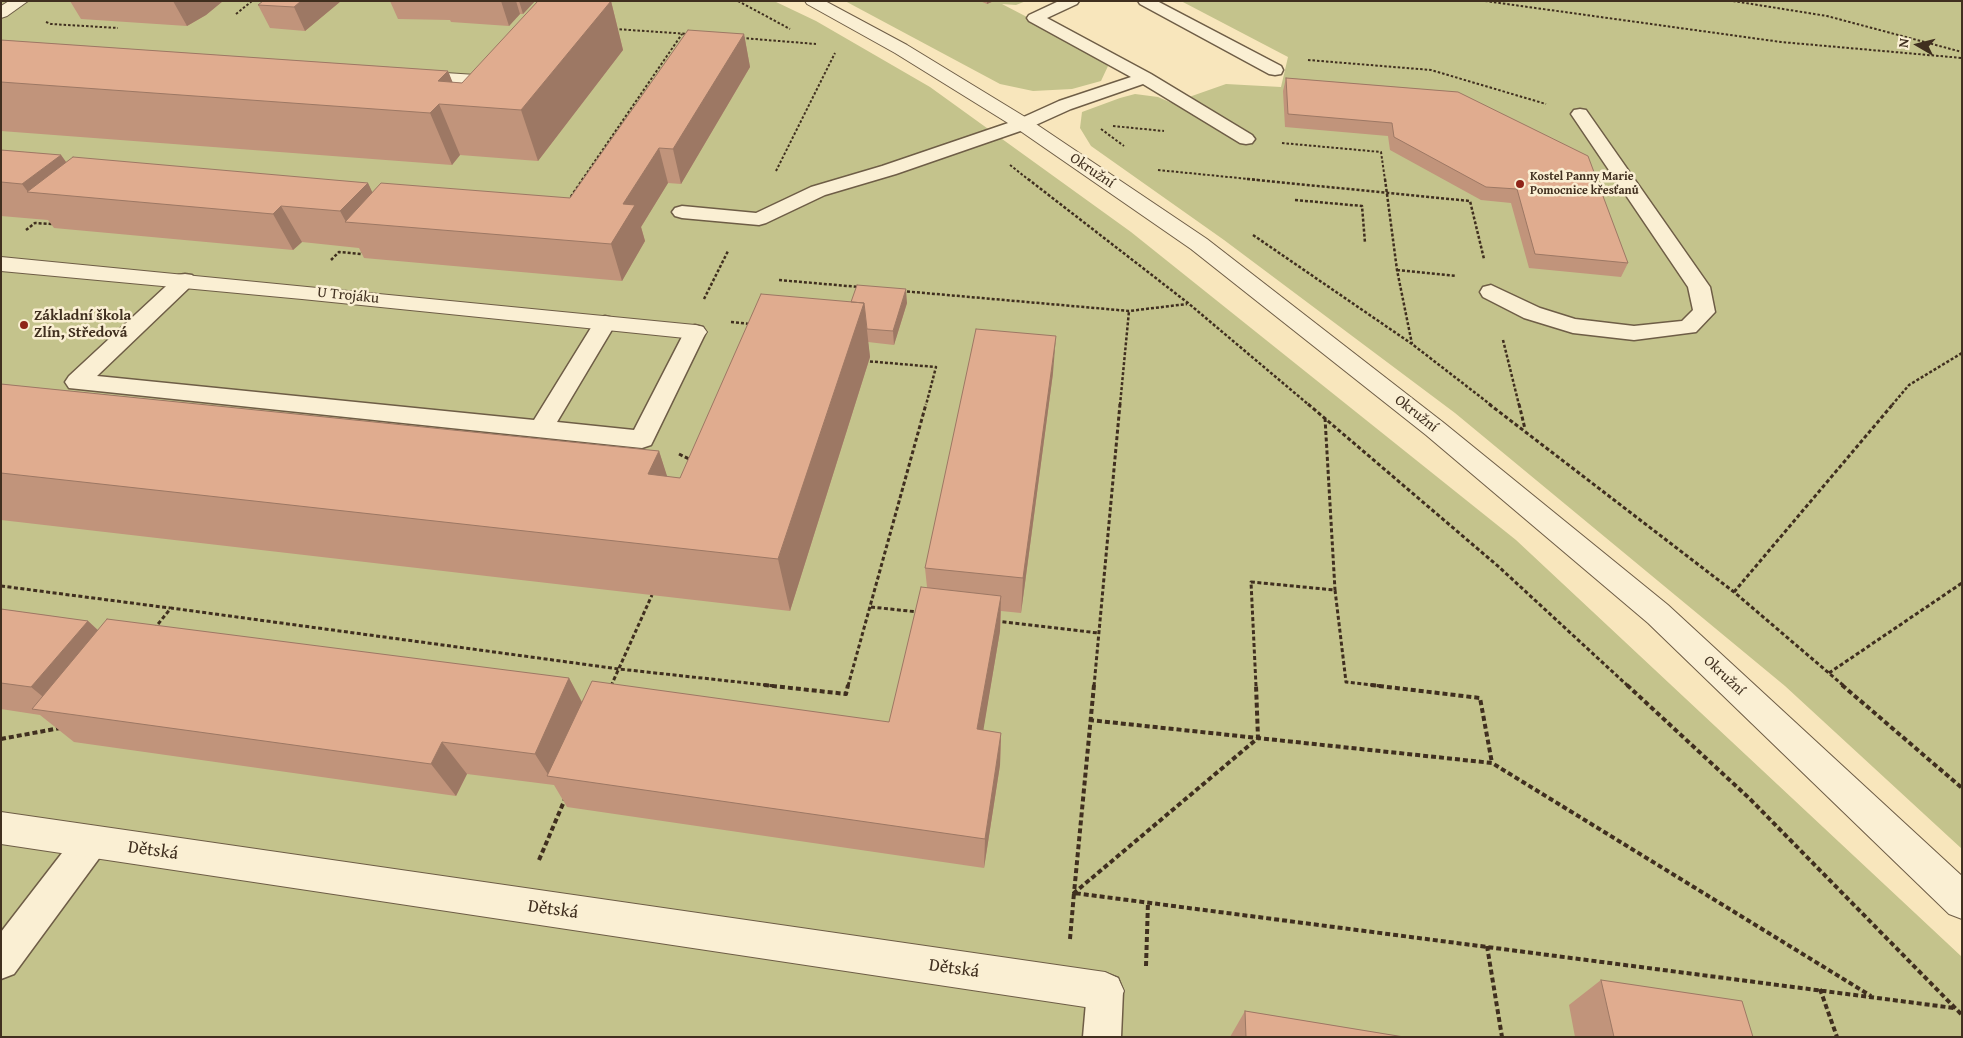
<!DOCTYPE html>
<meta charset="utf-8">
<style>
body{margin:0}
#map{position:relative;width:1963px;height:1038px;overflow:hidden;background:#f8e6bc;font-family:"Gentium Book Plus",serif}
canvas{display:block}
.frame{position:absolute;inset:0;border:2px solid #402f1f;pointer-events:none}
.north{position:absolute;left:1893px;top:20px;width:50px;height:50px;-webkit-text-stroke:4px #faefd3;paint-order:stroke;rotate:278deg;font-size:14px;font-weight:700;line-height:20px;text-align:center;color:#402f1f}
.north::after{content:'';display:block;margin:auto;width:18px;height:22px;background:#402f1f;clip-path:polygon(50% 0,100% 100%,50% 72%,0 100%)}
</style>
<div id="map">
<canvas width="1963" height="1038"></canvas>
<div class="frame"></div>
<div class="north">N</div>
</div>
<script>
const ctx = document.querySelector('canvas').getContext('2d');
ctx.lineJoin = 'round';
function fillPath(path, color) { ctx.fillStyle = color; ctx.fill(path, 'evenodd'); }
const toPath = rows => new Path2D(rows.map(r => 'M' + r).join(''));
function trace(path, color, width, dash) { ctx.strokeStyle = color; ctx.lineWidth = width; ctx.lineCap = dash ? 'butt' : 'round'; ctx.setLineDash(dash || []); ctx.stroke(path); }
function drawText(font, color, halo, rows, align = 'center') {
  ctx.font = font + ' "Gentium Book Plus",serif'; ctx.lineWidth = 5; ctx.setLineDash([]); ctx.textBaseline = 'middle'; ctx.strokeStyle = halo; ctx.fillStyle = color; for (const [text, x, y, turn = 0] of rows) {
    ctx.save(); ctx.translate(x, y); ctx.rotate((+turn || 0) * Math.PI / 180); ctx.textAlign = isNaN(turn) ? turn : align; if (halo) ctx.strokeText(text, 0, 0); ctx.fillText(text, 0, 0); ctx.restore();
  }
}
fillPath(toPath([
 [1,1,774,1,816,21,930,87,1131,232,1516,540,1962,957,1962,1037,1,1037],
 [845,1,1026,1,1016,5,1002,4,1098,54,1108,66,1101,81,1072,89,1033,91,1000,84],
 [1181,1,1962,1,1962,849,1785,686,1455,413,1224,240,1091,146,1080,128,1082,112,1120,98,1135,94,1158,97,1172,103,1226,84,1281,87,1288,57]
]), '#c4c38c');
const service = toPath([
 [1059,1,1079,1,1077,4,1047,18,1151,74,1252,135,1255,139,1252,143,1246,144,1240,143,1143,84,1071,109,1029,128,896,174,825,195,766,223,759,225,682,218,675,216,672,212,675,208,682,206,756,213,811,187,882,166,1017,120,1059,101,1131,77,1029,21,1027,18,1029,15,1059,1],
 [1138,1,1157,1,1281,66,1283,70,1281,74,1275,75,1269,74,1140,4,1138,1],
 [1580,109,1586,110,1710,287,1715,312,1696,332,1634,340,1573,333,1524,318,1483,297,1480,292,1483,287,1491,285,1540,308,1575,319,1634,326,1682,321,1693,310,1688,287,1571,114,1574,110,1580,109],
 [185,274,192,275,196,280,192,285,97,376,534,420,597,318,605,316,613,318,616,323,557,422,634,430,687,327,695,325,703,327,706,332,654,439,651,445,642,448,69,388,65,382,69,376,178,275,185,274],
 [91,826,103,831,108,842,103,853,14,974,1,979,1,932,79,831,91,826],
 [1105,973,1118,978,1123,991,1121,1037,1083,1037,1087,991,1092,978,1105,973]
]);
const minor = toPath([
 [9,1,28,1,7,16,1,18,1,6,9,1],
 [415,71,491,76,497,77,500,81,497,85,491,86,409,80,406,76,409,72,415,71],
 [1,257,695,325,703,327,707,332,703,337,695,339,302,299,1,271,1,257],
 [1,812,1105,972,1118,978,1124,991,1118,1004,1105,1010,1,844,1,812]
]);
const tertiary = toPath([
 [805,1,825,1,907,45,1030,120,1207,239,1444,423,1668,605,1962,876,1962,919,1949,914,1648,623,1426,435,1191,249,1016,128,895,53,807,4,805,1]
]);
trace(service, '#6e5d46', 3);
trace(minor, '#6e5d46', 2);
trace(tertiary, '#6e5d46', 2);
trace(toPath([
 [738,1,790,29],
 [1485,1,1781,42,1962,58],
 [1733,1,1827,16,1962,52],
 [236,14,252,1],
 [46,22,51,24,118,28],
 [615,29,689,34],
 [742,38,816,44],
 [1308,60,1431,70,1546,104],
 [1113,126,1164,131],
 [1101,129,1124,146],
 [1282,143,1381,152,1385,180],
 [1010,165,1029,180],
 [1158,170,1259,180],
 [776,171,835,53],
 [582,180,682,34]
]), '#402f1f', 2, [2.5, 2]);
trace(toPath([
 [1028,179,1188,303,1309,405],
 [1247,179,1470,201,1484,259],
 [1385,179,1397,270,1412,344],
 [1295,200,1362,206,1365,243],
 [568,201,583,179],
 [26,230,35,223,52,224,54,222],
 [1253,235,1412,344,1491,405],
 [331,260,339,252,361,254,363,251],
 [1397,270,1456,276],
 [779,280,859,287],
 [902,291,1129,311,1187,304],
 [704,299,728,251],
 [731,322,750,324],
 [1503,340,1519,405],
 [865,361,936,367,926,405],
 [1120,405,1129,311],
 [1892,405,1909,385,1962,353]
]), '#402f1f', 2.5, [3, 2]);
trace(toPath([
 [1308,404,1499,567,1628,686],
 [1489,404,1734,592,1844,686],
 [1519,404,1525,429],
 [1325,418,1335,590],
 [679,454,691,460],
 [1,586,170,608],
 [1734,592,1893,404],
 [871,607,918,612],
 [996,621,1098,633],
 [154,629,171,608,619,669,775,686],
 [1829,673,1962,583],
 [611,686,652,595],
 [848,686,926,404],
 [1094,686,1120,404],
 [1256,686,1251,582,1335,590,1346,682,1381,686]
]), '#402f1f', 3, [4, 2.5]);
trace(toPath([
 [764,685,846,694,848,685],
 [1094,685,1074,893,1258,738,1256,685],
 [1371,685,1480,698,1492,763],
 [1627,685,1749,798,1962,1015],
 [1842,685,1962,788],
 [611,687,612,685],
 [1089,720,1492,763,1871,996],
 [1,739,60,728],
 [539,860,565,799],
 [1070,939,1074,893,1954,1008],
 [1487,946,1502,1037],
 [1146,966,1148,902],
 [1820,989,1837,1037]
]), '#402f1f', 4, [5, 3]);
fillPath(service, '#faefd3');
fillPath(minor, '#faefd3');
fillPath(tertiary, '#faefd3');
fillPath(toPath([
 [70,1,223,1,206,15,187,26,81,19],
 [263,1,341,1,305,31,270,28,258,5],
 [390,1,535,1,523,14,520,14,509,26,451,22,450,20,398,19],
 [611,1,623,50,538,161,460,155,452,165,1,131,1,40,448,71,452,82,462,83],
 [980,1,994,1,987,4],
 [744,34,750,67,681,184,668,183,641,227,645,241,622,281,364,258,359,248,302,242,293,250,54,228,48,220,1,216,1,150,61,155,66,162,368,183,372,193,570,198],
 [1286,78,1458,92,1628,263,1621,277,1529,268,1511,203,1481,200,1390,150,1388,136,1285,127,1283,91],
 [851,302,907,303,894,345,868,342,870,357,790,611,1,520,1,384,659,451,667,477,680,478],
 [1053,373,1021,613,1001,611,1000,631,983,730,1001,733,1000,765,984,868,567,807,554,785,467,774,456,796,74,742,40,715,1,709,1,609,88,621,98,630,569,678,582,702,889,722,927,587,925,568],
 [1601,980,1753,1037,1575,1037,1569,1005],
 [1245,1011,1404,1037,1230,1037]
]), '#c1947b');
fillPath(toPath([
 [173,1,223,1,206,15,187,26],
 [301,1,341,1,305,31,294,7],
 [501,1,516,1,520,14,509,26],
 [519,1,535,1,523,14],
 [611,1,623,50,538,161,521,110],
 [987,1,994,1,987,4],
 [744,34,750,67,681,184,673,149],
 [448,71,462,105,438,81],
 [439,104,460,155,452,165,430,113],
 [659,148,668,183,641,227,645,241,622,281,611,244,623,204],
 [61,155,86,190,28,192,22,184],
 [368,183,385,219,346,222,340,211],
 [281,206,302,242,293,250,273,214],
 [906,289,907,303,894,345,893,331],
 [864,303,870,357,790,611,778,559],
 [1056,336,1053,373,1021,613,1023,578],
 [659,451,676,504,648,474],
 [1001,596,1000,631,978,762,977,729],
 [88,621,125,656,64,714,31,687],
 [569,678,587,712,549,776,535,754],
 [1001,733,1000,765,984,868,985,839],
 [442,742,467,774,456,796,431,764]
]), '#9d7864');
const building = toPath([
 [263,1,301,1,294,7,258,5,263,1],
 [538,1,611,1,521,110,439,104,430,113,1,82,1,40,448,71,438,81,462,83,538,1],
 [688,30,744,34,673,149,659,148,623,204,635,205,611,244,345,222,381,183,570,198,688,30],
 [1286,78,1458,92,1588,156,1628,263,1535,254,1517,189,1486,187,1394,137,1392,123,1288,114,1286,78],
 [1,150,61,155,22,184,1,182,1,150],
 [73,157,368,183,340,211,281,206,273,214,27,192,73,157],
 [857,285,906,289,893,331,867,329,864,303,851,302,857,285],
 [761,294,864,303,778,559,1,473,1,384,659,451,648,474,680,478,761,294],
 [976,329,1056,336,1023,578,925,568,976,329],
 [921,587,1001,596,977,729,1001,733,985,839,547,776,592,681,889,722,921,587],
 [1,609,88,621,31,687,1,683,1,609],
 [107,619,569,678,535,754,442,742,431,764,32,709,107,619],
 [1601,980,1742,1001,1753,1037,1614,1037,1601,980],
 [1245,1011,1404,1037,1246,1037,1245,1011]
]);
fillPath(building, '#e0ac8f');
trace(building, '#9d7864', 1);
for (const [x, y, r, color] of [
 [1520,184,5,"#8f2418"],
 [24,325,5,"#8f2418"]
]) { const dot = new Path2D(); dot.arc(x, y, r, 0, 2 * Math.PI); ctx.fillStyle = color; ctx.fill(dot); trace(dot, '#faefd3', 2); }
drawText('bold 12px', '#402f1f', '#faefd3', [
 ["Kostel Panny Marie",1530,177],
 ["Pomocnice křesťanů",1530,191]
], 'left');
drawText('15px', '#402f1f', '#faefd3', [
 ["Okružní",1092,171,34],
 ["U Trojáku",348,296,6],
 ["Okružní",1416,414,38],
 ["Okružní",1724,676,43]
]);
drawText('bold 15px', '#402f1f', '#faefd3', [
 ["Základní škola",34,316],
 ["Zlín, Středová",34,333]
], 'left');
drawText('18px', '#402f1f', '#faefd3', [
 ["Dětská",153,851,8],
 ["Dětská",553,910,8],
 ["Dětská",954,969,8]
]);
</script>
